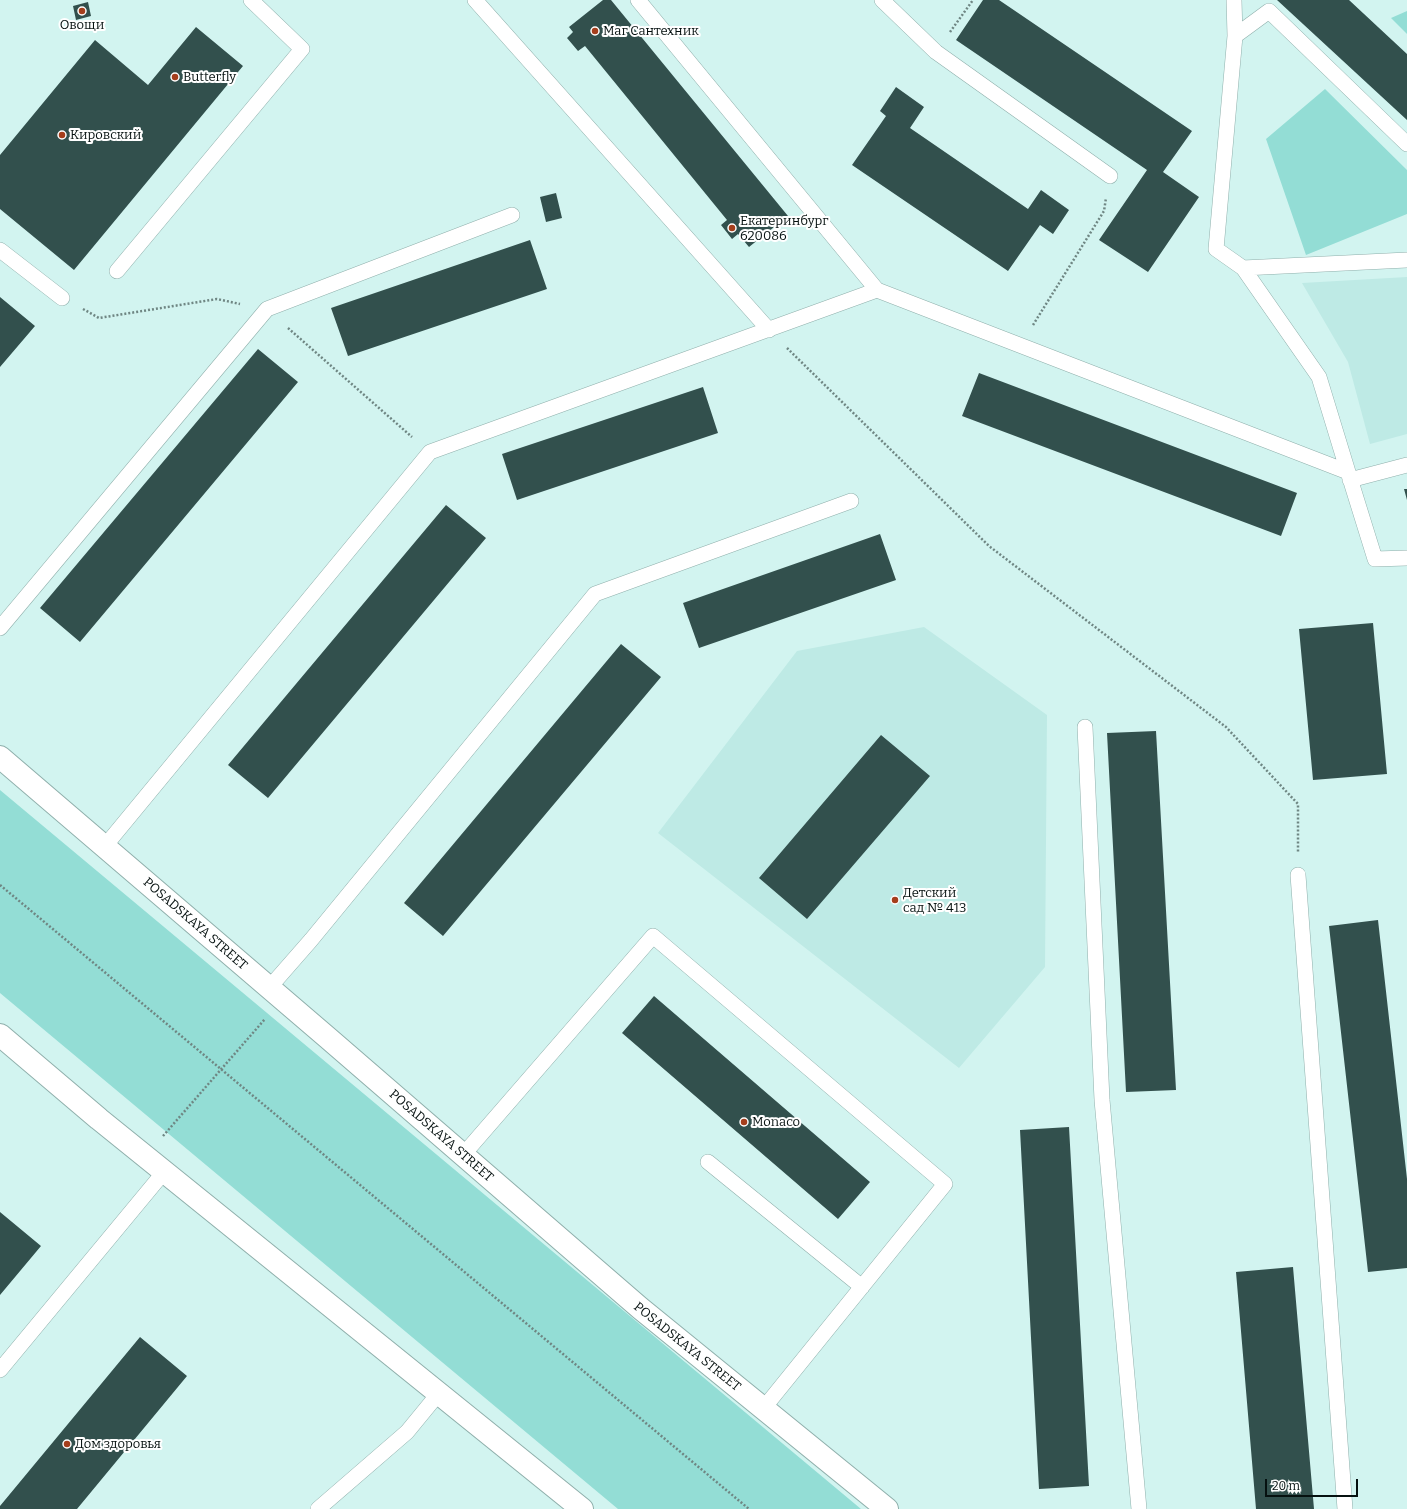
<!DOCTYPE html>
<meta charset="utf-8">
<style>
body{margin:0}
#map{position:relative;width:1407px;height:1509px;overflow:hidden;background:#d2f4f0;font-family:Bitter,serif}
canvas{display:block}
.scale{position:absolute;left:1265px;top:1479px;width:93px;height:18px;box-sizing:border-box;border:2px solid #061110;border-top:0;padding-left:5px;font-size:12px;line-height:14px;white-space:nowrap;color:#061110;-webkit-text-stroke:3px #fff;paint-order:stroke}
</style>
<div id="map">
<canvas width="1407" height="1509"></canvas>
<div class="scale">20 m</div>
</div>
<script>
const ctx = document.querySelector('canvas').getContext('2d');
ctx.lineJoin = 'round';
function fillPath(path, color) { ctx.fillStyle = color; ctx.fill(path, 'evenodd'); }
const toPath = rows => new Path2D(rows.map(r => 'M' + r).join(''));
function trace(path, color, width, dash) { ctx.strokeStyle = color; ctx.lineWidth = width; ctx.lineCap = dash ? 'butt' : 'round'; ctx.setLineDash(dash || []); ctx.stroke(path); }
function drawText(font, color, halo, rows, align = 'center') {
  ctx.font = font + ' Bitter,serif'; ctx.lineWidth = 4; ctx.setLineDash([]); ctx.textBaseline = 'middle'; ctx.strokeStyle = halo; ctx.fillStyle = color; for (const [text, x, y, turn = 0] of rows) {
    ctx.save(); ctx.translate(x, y); ctx.rotate((+turn || 0) * Math.PI / 180); ctx.textAlign = isNaN(turn) ? turn : align; if (halo) ctx.strokeText(text, 0, 0); ctx.fillText(text, 0, 0); ctx.restore();
  }
}
fillPath(toPath([
 [1407,277,1407,434,1370,444,1348,362,1302,283],
 [924,627,1047,715,1045,967,959,1068,658,833,797,651]
]), '#beeae5');
fillPath(toPath([
 [1407,11,1407,34,1391,18],
 [1325,89,1407,170,1407,214,1306,255,1266,139],
 [0,790,861,1509,618,1509,0,993]
]), '#93ddd5');
fillPath(toPath([
 [603,0,611,0,788,216,749,247,738,234,732,239,721,225,727,220,585,46,578,51,567,38,573,32,569,27],
 [983,0,999,0,1192,131,1163,172,1199,197,1148,272,1099,240,1147,170,956,40],
 [1277,0,1349,0,1407,54,1407,120],
 [88,2,91,16,76,20,73,6],
 [196,27,243,66,74,270,0,209,0,155,95,40,148,85],
 [896,87,924,107,910,128,1028,209,1041,190,1069,210,1053,234,1040,225,1008,271,852,165,886,116,880,111],
 [556,193,562,218,546,222,540,197],
 [530,240,547,289,348,356,331,308],
 [0,297,35,326,0,367],
 [258,349,298,382,80,642,40,608],
 [979,373,1297,493,1281,536,962,416],
 [703,387,718,433,517,500,502,454],
 [1404,489,1407,489,1407,500],
 [446,505,486,538,268,798,228,765],
 [880,534,896,580,699,648,683,603],
 [1373,623,1387,774,1313,780,1299,629],
 [621,644,661,677,443,936,404,903],
 [1156,731,1176,1090,1126,1092,1107,733],
 [881,735,930,776,807,919,759,878],
 [1378,920,1407,1179,1407,1268,1368,1272,1329,926],
 [654,996,870,1182,838,1219,622,1033],
 [1069,1127,1089,1486,1039,1489,1020,1130],
 [0,1212,41,1246,0,1295],
 [1293,1267,1314,1509,1256,1509,1236,1272],
 [140,1337,187,1376,77,1509,0,1509,0,1506]
]), '#32504d');
const service = toPath([
 [475,0,769,330],
 [882,0,936,52,1110,176],
 [1234,0,1235,36,1269,11,1407,144],
 [1235,36,1216,249,1243,268,1319,377,1348,472],
 [0,250,62,298],
 [1243,268,1407,260],
 [117,271,302,49,251,0],
 [877,290,1348,472,1375,559,1407,558],
 [1350,480,1407,465],
 [0,628,267,309,512,215],
 [1085,727,1102,1100,1139,1509],
 [105,846,430,452,877,290,638,0],
 [1298,875,1345,1509],
 [269,988,311,940,595,594,851,501],
 [463,1155,653,936,945,1184,763,1409],
 [708,1162,862,1287],
 [0,1370,164,1172],
 [318,1509,407,1432,439,1393]
]);
const tertiary = toPath([
 [0,757,328,1038,640,1308,887,1509],
 [0,1035,99,1119,582,1509]
]);
trace(service, '#8fafab', 16);
trace(tertiary, '#8fafab', 24);
trace(toPath([
 [950,32,973,0],
 [83,309,99,318,217,299,240,304],
 [1033,325,1104,211,1106,198],
 [288,328,412,437],
 [787,348,989,546,1226,727,1298,804,1298,852],
 [0,885,749,1509],
 [163,1136,265,1019]
]), '#6f8683', 2.5, [2, 2]);
trace(service, '#fff', 15);
trace(tertiary, '#fff', 22);
for (const [x, y, r, color] of [
 [82,11,4,"#a53e1c"],
 [595,31,4,"#a53e1c"],
 [175,77,4,"#a53e1c"],
 [62,135,4,"#a53e1c"],
 [732,228,4,"#a53e1c"],
 [895,900,4,"#a53e1c"],
 [744,1122,4,"#a53e1c"],
 [67,1444,4,"#a53e1c"]
]) { const dot = new Path2D(); dot.arc(x, y, r, 0, 2 * Math.PI); ctx.fillStyle = color; ctx.fill(dot); trace(dot, '#fff', 1.5); }
drawText('13px', '#061110', '#fff', [
 ["Овощи",82,25,"center"],
 ["Маг Сантехник",603,31],
 ["Butterfly",183,77],
 ["Кировский",70,135],
 ["Екатеринбург",740,221],
 ["620086",740,236],
 ["Детский",903,893],
 ["сад № 413",903,908],
 ["Monaco",752,1122],
 ["Дом здоровья",75,1444]
], 'left');
drawText('13px', '#061110', '#fff', [
 ["POSADSKAYA STREET",195,924,41],
 ["POSADSKAYA STREET",441,1136,41],
 ["POSADSKAYA STREET",687,1347,39]
]);
</script>
